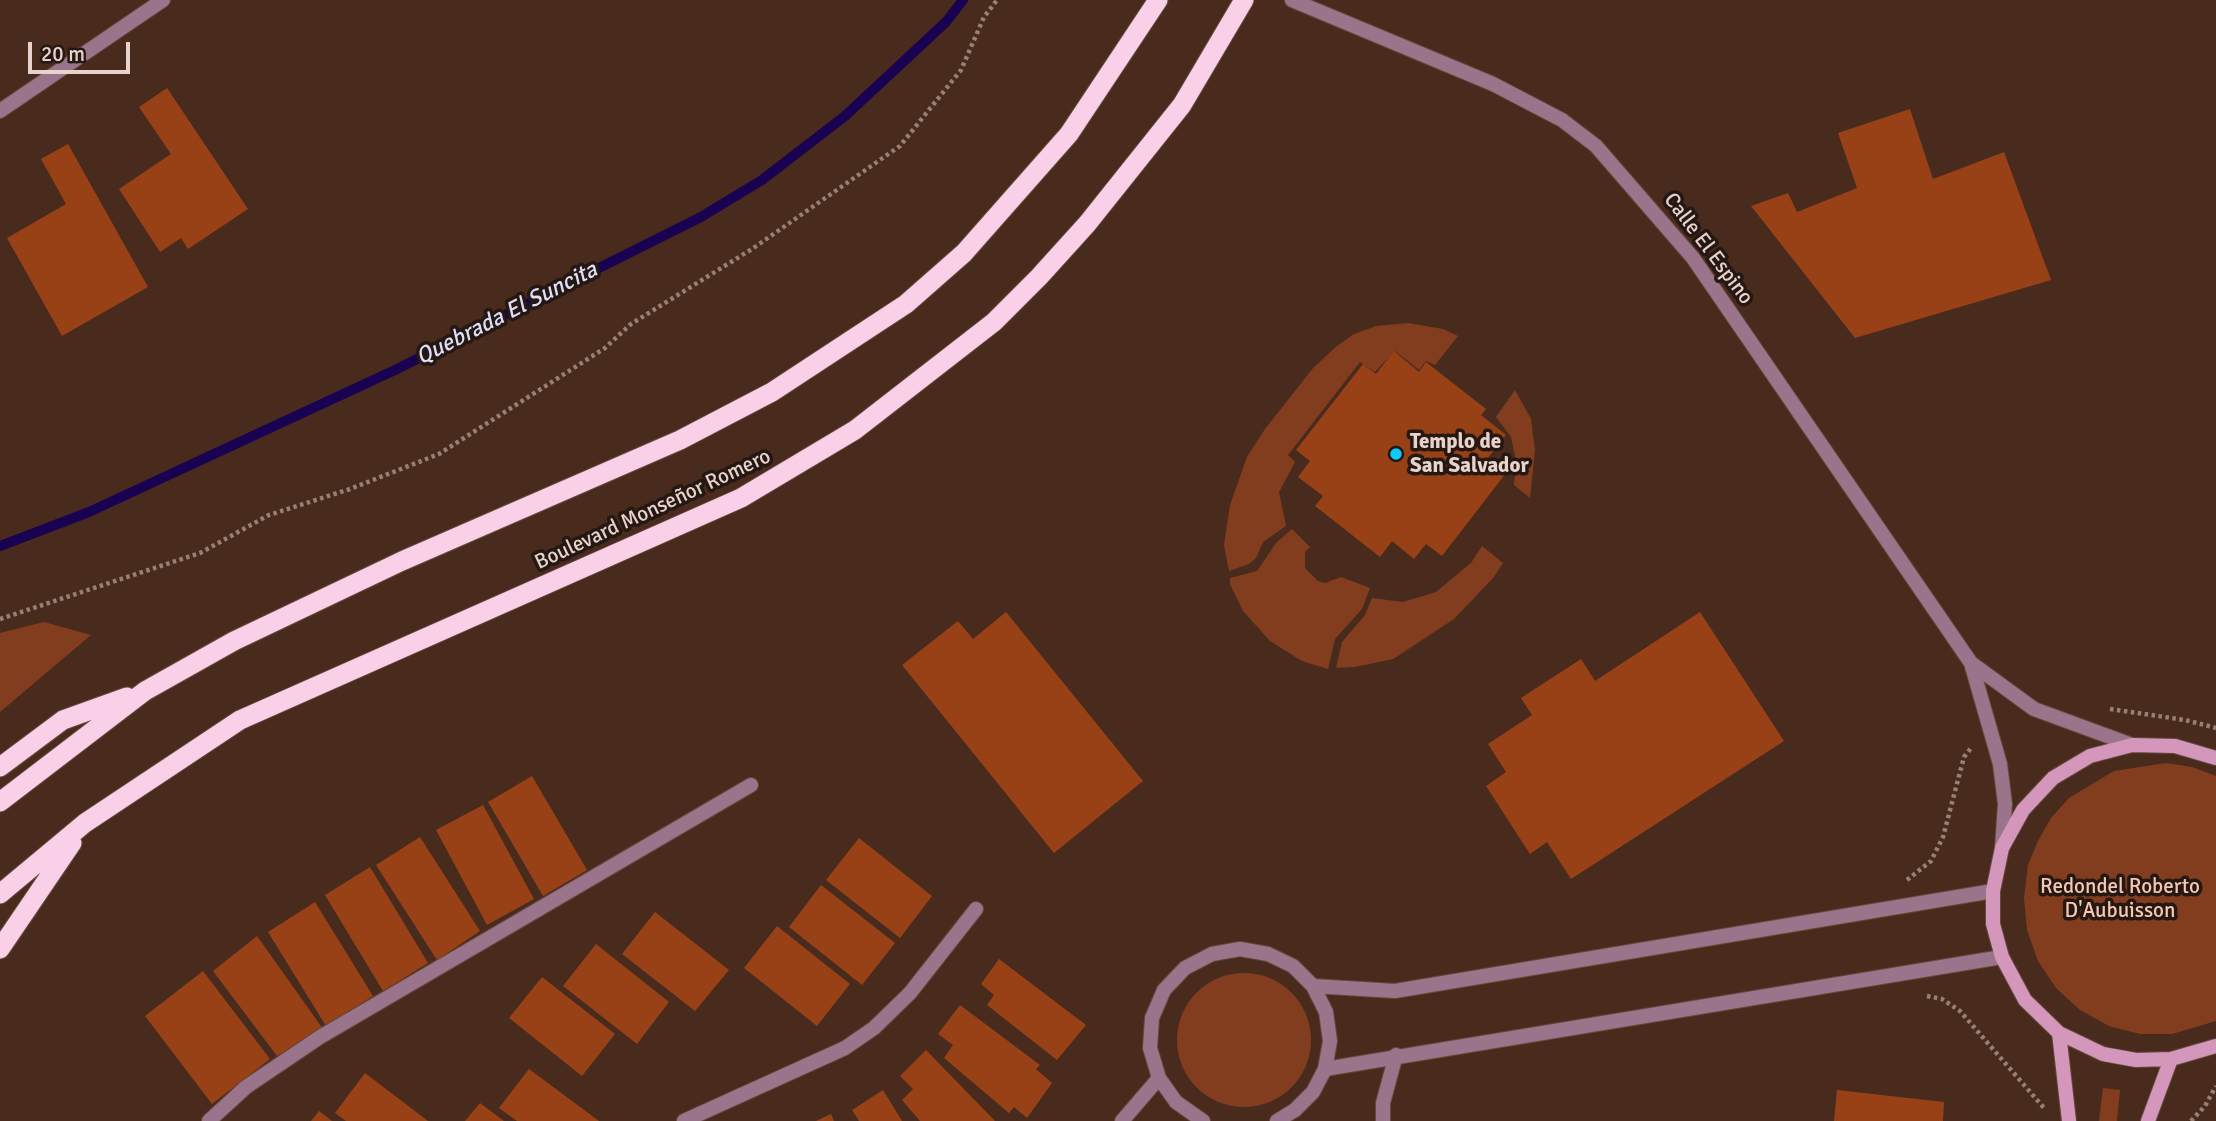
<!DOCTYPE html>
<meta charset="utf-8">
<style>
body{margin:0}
#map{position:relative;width:2216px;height:1121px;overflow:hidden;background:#492b1e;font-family:Signika,sans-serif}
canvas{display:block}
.scale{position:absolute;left:28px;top:42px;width:102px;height:32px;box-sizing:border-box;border:4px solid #e7d3cb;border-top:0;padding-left:9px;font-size:21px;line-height:24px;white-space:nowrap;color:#e7d3cb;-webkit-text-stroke:5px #251712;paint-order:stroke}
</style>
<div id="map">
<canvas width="2216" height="1121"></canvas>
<div class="scale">20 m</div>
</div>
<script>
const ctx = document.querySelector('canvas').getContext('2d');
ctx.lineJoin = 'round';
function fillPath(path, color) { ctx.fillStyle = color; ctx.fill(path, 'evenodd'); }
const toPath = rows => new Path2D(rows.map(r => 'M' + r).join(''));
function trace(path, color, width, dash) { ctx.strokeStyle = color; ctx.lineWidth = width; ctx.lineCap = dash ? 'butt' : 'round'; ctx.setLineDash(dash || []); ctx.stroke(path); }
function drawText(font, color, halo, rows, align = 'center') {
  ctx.font = font + ' Signika,sans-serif'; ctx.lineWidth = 7; ctx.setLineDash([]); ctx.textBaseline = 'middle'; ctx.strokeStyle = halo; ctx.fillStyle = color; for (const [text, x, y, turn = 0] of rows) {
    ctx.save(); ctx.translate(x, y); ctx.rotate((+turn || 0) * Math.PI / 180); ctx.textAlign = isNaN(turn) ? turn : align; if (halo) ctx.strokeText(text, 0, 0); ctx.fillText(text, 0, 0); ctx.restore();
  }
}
fillPath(toPath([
 [1408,323,1443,329,1458,336,1435,365,1426,361,1419,370,1395,351,1375,372,1360,362,1288,455,1295,462,1279,492,1286,526,1263,542,1256,558,1249,564,1229,571,1224,545,1230,505,1247,457,1265,429,1314,367,1337,346,1354,334,1376,326],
 [1515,390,1531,419,1535,450,1530,498,1514,485,1516,461,1511,437,1496,417],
 [1292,529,1310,547,1305,552,1305,568,1318,581,1325,583,1341,577,1370,588,1362,609,1335,639,1328,669,1302,661,1270,641,1243,611,1230,584,1230,578,1257,571,1276,543],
 [1482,546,1503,563,1494,577,1454,619,1393,659,1355,667,1336,668,1342,642,1365,615,1372,598,1403,602,1436,592,1471,563],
 [44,622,91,635,0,712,0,633],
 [2166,763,2192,767,2216,776,2216,1021,2172,1034,2140,1034,2109,1026,2080,1010,2056,988,2038,961,2027,930,2024,898,2028,865,2038,841,2051,818,2069,798,2114,771],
 '1177 1040a67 67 0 1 1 134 0a67 67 0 1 1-134 0Z',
 [2103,1088,2120,1090,2117,1121,2099,1121]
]), '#823d1e');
trace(toPath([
 [0,546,89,512,395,370,701,217,762,180,845,116,946,22,963,0]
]), '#1a0253', 10);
fillPath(toPath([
 [167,88,248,209,188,249,181,238,160,252,119,189,171,154,139,107],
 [1910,109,1933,179,2004,152,2051,280,1855,338,1751,206,1788,193,1797,212,1857,188,1838,133],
 [68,144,148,287,62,336,7,238,66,204,41,159],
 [1394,351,1419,372,1426,362,1486,409,1481,415,1506,435,1487,459,1506,473,1442,556,1426,544,1414,559,1392,541,1380,557,1315,506,1323,496,1298,477,1310,461,1296,450,1363,364,1376,374],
 [1006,612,1143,781,1054,853,902,665,958,621,973,639],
 [1700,612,1784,741,1571,879,1547,842,1530,854,1486,786,1506,772,1488,744,1532,715,1521,698,1581,659,1595,681],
 [532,776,587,870,543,896,488,802],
 [483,805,534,899,487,925,436,830],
 [420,837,480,931,437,960,376,865],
 [859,838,932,896,900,938,826,880],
 [370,867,428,963,383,991,325,895],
 [821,885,895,943,862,985,789,927],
 [315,902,373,996,326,1026,268,932],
 [655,912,729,970,695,1011,622,954],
 [777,926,850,984,817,1026,744,968],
 [257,936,323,1029,277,1056,213,971],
 [596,944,669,1002,637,1044,563,986],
 [999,959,1086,1025,1057,1060,987,1005,994,995,981,984],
 [203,971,270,1059,212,1104,145,1016],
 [542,977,615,1034,582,1076,509,1018],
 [960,1005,1040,1065,1036,1069,1052,1083,1027,1118,1014,1107,1009,1113,944,1058,953,1045,938,1034],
 [926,1050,995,1121,920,1121,902,1100,913,1089,900,1076],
 [529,1069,599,1121,517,1121,499,1108],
 [365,1073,428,1121,346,1121,335,1113],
 [883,1090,902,1121,859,1121,852,1110],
 [1837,1090,1944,1102,1943,1121,1834,1121],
 [480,1103,504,1121,465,1121],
 [319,1111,332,1121,311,1121],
 [831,1114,834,1121,816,1121]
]), '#984117');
const service = toPath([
 [1383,1121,1383,1103,1396,1055]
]);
const minor = toPath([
 [0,111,163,0],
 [1313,986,1395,991,1993,891],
 [1325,1069,2002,957],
 [209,1121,246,1087,320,1037,751,785],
 [684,1121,845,1048,874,1028,910,993,976,909],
 [1122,1121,1159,1078],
 [1203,1121,1176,1102,1159,1078,1150,1048,1152,1018,1164,990,1185,968,1212,954,1240,949,1268,954,1293,966,1313,986,1326,1012,1330,1041,1325,1069,1313,1092,1295,1110,1277,1121]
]);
const tertiary = toPath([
 [1292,0,1493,84,1562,120,1596,146,1693,258,1971,663,2000,764,2005,804,2002,848],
 [1971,663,2034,709,2132,745]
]);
const secondary = toPath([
 [2216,758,2175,746,2132,745,2090,756,2053,778,2023,810,2002,848,1993,891,1993,924,2002,957,2025,1000,2059,1033,2103,1054,2136,1060,2171,1059,2216,1046],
 [2059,1033,2069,1121],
 [2148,1121,2171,1059]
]);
const trunk = toPath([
 [0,767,63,720,127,697],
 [0,802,145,691,234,641,402,561,680,440,772,392,906,304,964,253,1069,134,1158,0],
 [0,894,85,823,240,720,741,498,855,430,994,322,1039,277,1087,224,1182,105,1244,0],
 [0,949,72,843]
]);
trace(service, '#65493d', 16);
trace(minor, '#65493d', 16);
trace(tertiary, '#65493d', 16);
trace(secondary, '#65493d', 16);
trace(trunk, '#65493d', 21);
trace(toPath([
 [0,619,200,553,269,515,350,489,439,454,605,348,631,324,752,249,900,146,961,70,984,17,997,0],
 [2110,709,2185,720,2216,728],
 [1907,880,1931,861,1943,837,1964,757,1971,748],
 [1927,996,1942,999,1960,1011,2044,1108],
 [2191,1121,2205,1106,2216,1086]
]), '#998075', 4.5, [3.5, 3.5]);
trace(service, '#9a748a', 14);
trace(minor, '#9a748a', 14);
trace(tertiary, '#9a748a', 14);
trace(secondary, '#d497bb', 14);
trace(trunk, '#f9d0e7', 19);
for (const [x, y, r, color] of [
 [1396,454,7,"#0ecafa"]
]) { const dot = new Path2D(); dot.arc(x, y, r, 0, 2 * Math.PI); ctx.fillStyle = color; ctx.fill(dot); trace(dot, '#251712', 2.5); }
drawText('21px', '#e7d3cb', '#251712', [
 ["Calle El Espino",1708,249,53],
 ["Boulevard Monseñor Romero",653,510,-25]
]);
drawText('bold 21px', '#e7d3cb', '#251712', [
 ["Templo de",1410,442],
 ["San Salvador",1410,466]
], 'left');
drawText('21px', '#f8c7b3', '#251712', [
 ["Redondel Roberto",2120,887],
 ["D'Aubuisson",2120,911]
]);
drawText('italic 23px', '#dedff6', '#251712', [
 ["Quebrada El Suncita",507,314,-27]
]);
</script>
